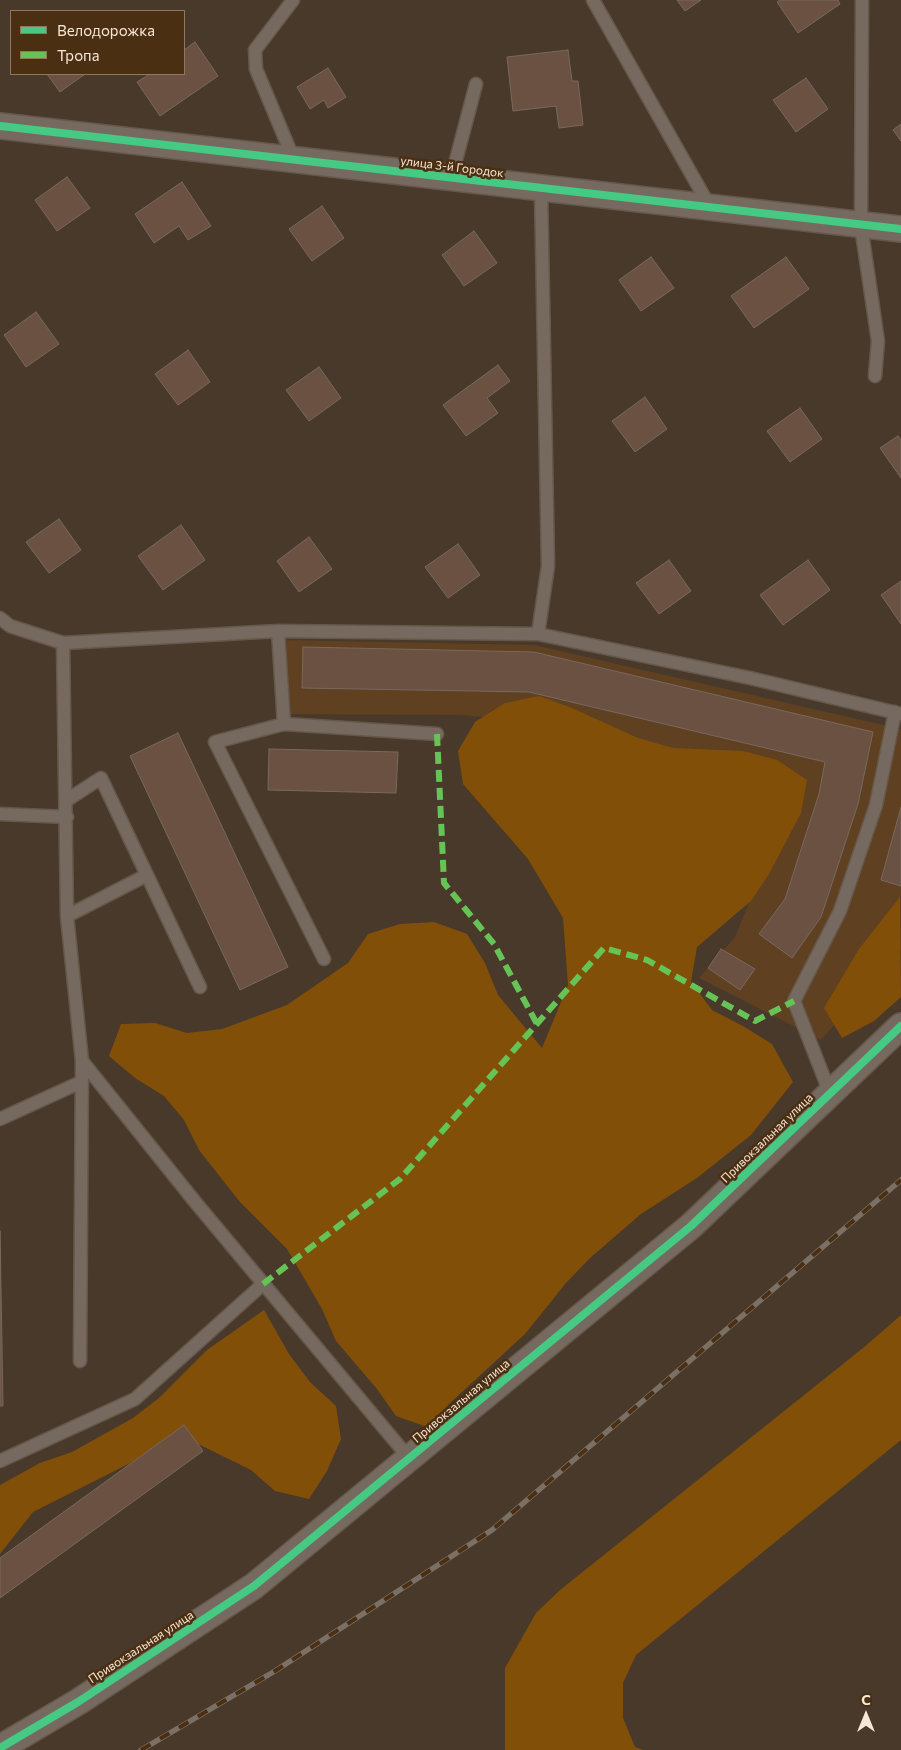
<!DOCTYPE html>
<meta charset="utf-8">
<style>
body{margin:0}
#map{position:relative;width:901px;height:1750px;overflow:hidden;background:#48392a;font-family:Commissioner,sans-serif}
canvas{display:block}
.legend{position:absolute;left:10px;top:10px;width:175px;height:65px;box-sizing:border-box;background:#4a2f12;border:1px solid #907860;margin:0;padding:6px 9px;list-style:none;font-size:15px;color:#f8e6d6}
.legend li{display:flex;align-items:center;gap:10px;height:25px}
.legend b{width:25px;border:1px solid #907860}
.north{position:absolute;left:841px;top:1690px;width:50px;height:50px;-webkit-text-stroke:4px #4a2f12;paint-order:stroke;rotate:0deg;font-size:14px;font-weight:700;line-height:20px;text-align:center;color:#f8e6d6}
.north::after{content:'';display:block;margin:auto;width:18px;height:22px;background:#f8e6d6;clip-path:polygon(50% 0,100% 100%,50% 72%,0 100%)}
</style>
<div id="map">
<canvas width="901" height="1750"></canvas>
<ul class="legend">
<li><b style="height:6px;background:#46c982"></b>Велодорожка</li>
<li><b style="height:6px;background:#66c356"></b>Тропа</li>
</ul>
<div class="north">С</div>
</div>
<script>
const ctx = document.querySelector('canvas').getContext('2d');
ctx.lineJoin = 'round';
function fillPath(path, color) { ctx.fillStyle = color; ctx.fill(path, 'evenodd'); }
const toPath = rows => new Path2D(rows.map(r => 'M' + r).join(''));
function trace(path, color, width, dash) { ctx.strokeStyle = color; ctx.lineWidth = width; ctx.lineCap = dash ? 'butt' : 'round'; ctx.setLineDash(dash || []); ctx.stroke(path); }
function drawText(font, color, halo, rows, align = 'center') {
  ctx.font = font + ' Commissioner,sans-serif'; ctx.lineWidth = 5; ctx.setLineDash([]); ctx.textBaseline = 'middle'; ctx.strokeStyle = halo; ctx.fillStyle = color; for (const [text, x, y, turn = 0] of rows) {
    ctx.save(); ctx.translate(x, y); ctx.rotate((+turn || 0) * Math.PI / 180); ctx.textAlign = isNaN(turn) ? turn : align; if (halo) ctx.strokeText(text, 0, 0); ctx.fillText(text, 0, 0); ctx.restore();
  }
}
fillPath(toPath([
 [286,640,534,645,901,729,901,949,821,1040,699,978,735,937,795,789,528,721,461,715,290,714]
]), '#5f4020');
fillPath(toPath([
 [539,696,572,708,638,738,673,748,743,751,777,760,807,780,801,813,769,874,751,901,697,947,691,982,712,1010,743,1026,772,1044,793,1082,751,1135,697,1178,641,1214,590,1258,566,1283,525,1334,450,1403,427,1427,396,1416,377,1389,336,1341,322,1309,287,1249,240,1202,199,1150,184,1120,164,1096,135,1078,109,1056,121,1024,155,1023,187,1033,222,1029,287,1005,348,963,368,934,400,924,434,922,467,934,485,963,498,995,542,1048,568,985,563,918,528,859,463,784,458,751,475,722,505,703],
 [900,897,901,997,874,1021,842,1038,824,1008,859,949],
 [264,1310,289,1354,310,1382,336,1406,341,1439,327,1471,309,1499,275,1491,251,1470,188,1439,156,1450,33,1512,0,1554,0,1485,40,1463,72,1452,133,1418,159,1398,207,1350],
 [901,1315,901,1440,636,1655,623,1683,623,1718,635,1747,643,1750,505,1750,505,1668,536,1613,560,1590,863,1348]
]), '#824f09');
const building = toPath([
 [677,0,701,0,685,11,677,0],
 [780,0,838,0,840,4,798,33,777,2,780,0],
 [195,42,218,76,160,116,137,82,150,74,184,74,184,50,195,42],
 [568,50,572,81,578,81,583,125,559,128,556,106,513,111,507,57,568,50],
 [328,68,346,97,328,108,324,100,310,109,297,87,328,68],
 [47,74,85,74,60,92,47,74],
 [806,78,828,109,796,132,773,100,806,78],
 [901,124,901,141,893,130,901,124],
 [67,177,90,208,57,231,35,200,67,177],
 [182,182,211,226,188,240,179,226,154,243,135,214,182,182],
 [322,206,344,238,312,261,289,229,322,206],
 [474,231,497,263,464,286,442,255,474,231],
 [651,257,674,288,641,311,619,280,651,257],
 [786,257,809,289,754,328,731,296,786,257],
 [36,312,59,344,26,367,4,335,36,312],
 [188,350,210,382,178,405,155,374,188,350],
 [498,365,510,381,487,398,498,413,466,436,443,405,498,365],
 [319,367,341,398,309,421,286,390,319,367],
 [645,397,667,429,635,452,612,421,645,397],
 [800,408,822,439,790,462,767,431,800,408],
 [898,436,901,440,901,478,880,448,898,436],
 [59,519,81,550,49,573,26,542,59,519],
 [181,525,205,560,163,590,138,556,181,525],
 [309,537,332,569,299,592,277,561,309,537],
 [458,544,480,575,448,598,425,567,458,544],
 [669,560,691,591,659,614,636,583,669,560],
 [808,560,830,590,783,625,760,595,808,560],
 [901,581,901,624,881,595,901,581],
 [303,647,534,652,873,732,858,804,821,917,792,958,759,934,785,899,819,794,825,762,529,692,302,688,303,647],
 [178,733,288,967,240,990,130,756,178,733],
 [269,749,398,752,396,793,268,790,269,749],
 [901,807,901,886,881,880,901,807],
 [721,949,755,969,740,990,708,968,721,949],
 [0,1231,3,1406,0,1406,0,1231],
 [184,1425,203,1451,0,1598,0,1558,184,1425]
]);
fillPath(building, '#6a5142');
trace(building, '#78695f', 1);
const lane = toPath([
 [293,0,255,50,256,69,294,160],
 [593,0,710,207],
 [862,0,861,226,878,341,875,376],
 [451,179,476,84],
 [0,618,10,626,63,643,278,631,538,634,750,678,901,714],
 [278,631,284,724,437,734],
 [538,634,548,566,541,189],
 [63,643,67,916,82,1061,196,1203,409,1458],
 [284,724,215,742,324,959],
 [67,800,101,778,200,987],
 [0,814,67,817],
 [67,916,147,875],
 [830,1093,794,1001,840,911,876,805,895,712],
 [0,1119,81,1082],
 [80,1361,82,1061],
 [0,1461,135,1399,263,1284]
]);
const street = toPath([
 [0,126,901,229],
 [0,1748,78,1702,254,1586,691,1226,901,1026]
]);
trace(lane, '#65584a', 15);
trace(street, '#65584a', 28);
trace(lane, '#766a60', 12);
trace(street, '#766a60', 25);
const rail = toPath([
 [141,1750,275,1671,492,1530,901,1180]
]);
trace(rail, '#7b7066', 5.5);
trace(rail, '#4a2f12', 4, [11]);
trace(toPath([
 [437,734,444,883,494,944,537,1024],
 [263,1284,400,1179,604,948,647,960,755,1021,794,1001]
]), '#66c356', 6, [12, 6]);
trace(toPath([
 [0,126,901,229],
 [0,1748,78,1702,254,1586,691,1226,901,1026]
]), '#46c982', 8);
drawText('12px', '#f8e6d6', '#4a2f12', [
 ["улица 3-й Городок",452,167,7],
 ["Привокзальная улица",767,1138,-44],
 ["Привокзальная улица",461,1401,-40],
 ["Привокзальная улица",141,1647,-33]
]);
</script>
